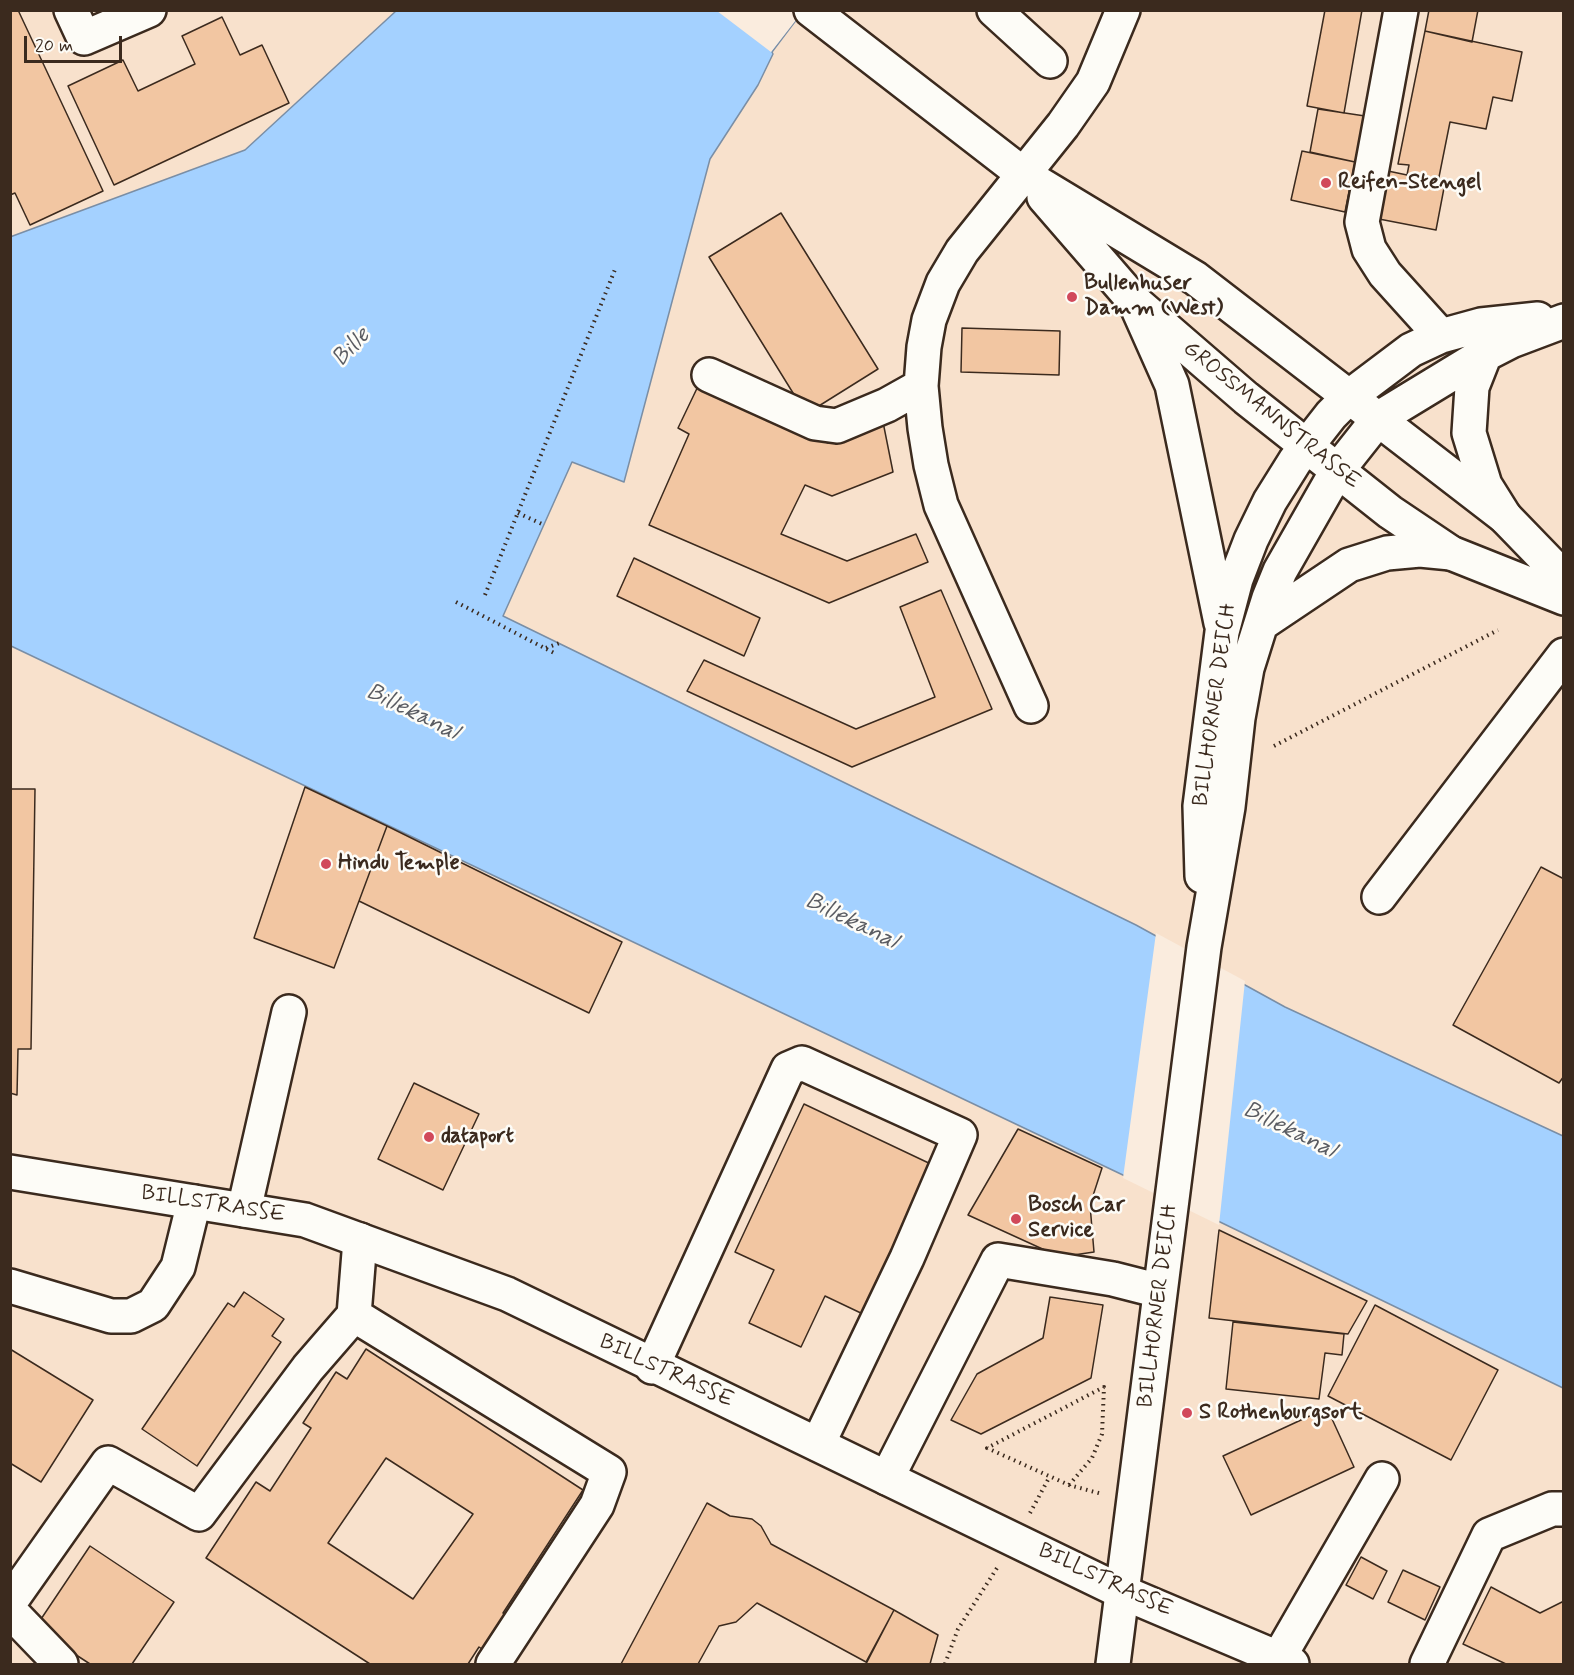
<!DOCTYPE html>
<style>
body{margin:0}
#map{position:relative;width:1574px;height:1675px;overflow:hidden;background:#faecde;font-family:Mynerve,sans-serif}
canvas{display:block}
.frame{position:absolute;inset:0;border:12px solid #3b2a1e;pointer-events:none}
.scale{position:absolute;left:24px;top:36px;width:98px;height:27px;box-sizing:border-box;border:3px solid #3b2a1e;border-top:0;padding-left:8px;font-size:18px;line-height:21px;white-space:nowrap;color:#3b2a1e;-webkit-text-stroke:4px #fdfcf7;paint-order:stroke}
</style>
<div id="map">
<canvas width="1574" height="1675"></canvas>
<div class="frame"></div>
<div class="scale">20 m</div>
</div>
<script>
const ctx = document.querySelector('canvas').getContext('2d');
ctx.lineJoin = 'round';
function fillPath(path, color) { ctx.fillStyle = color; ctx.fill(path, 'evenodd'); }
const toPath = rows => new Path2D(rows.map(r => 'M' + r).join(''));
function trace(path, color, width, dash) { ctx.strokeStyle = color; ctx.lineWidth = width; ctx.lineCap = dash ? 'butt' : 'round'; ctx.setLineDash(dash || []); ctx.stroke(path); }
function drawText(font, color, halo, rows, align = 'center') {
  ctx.font = font + ' Mynerve,sans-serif'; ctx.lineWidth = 5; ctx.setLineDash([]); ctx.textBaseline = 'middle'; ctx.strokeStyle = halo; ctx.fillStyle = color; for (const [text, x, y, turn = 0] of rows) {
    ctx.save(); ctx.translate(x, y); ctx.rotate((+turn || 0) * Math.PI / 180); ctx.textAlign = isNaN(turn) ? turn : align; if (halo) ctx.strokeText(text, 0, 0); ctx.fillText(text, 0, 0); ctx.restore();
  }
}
fillPath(toPath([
 [11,11,396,11,245,150,11,237],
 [803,11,1563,11,1563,1136,1285,1007,1136,925,503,616,572,462,624,481,710,159,758,85,771,52],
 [10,646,1125,1176,1563,1388,1563,1664,11,1664]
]), '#f8e1cc');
const water = toPath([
 [396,11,803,11,772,52,773,54,758,85,710,159,624,482,572,462,503,616,1136,925,1285,1007,1563,1136,1563,1388,1125,1176,11,646,10,237,245,150,396,11]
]);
fillPath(water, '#a4d1ff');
trace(water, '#7a8ea5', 1.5);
fillPath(toPath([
 [717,11,803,11,771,52],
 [1156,933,1245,981,1219,1225,1123,1178]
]), '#faecde');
const building = toPath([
 [10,10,18,10,103,191,30,225,15,193,10,195,10,10],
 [1325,10,1362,10,1344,113,1307,106,1325,10],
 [1429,10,1478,10,1472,42,1425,31,1429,10],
 [222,17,240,55,262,45,289,103,114,185,68,86,123,60,138,91,195,64,182,36,222,17],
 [1425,31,1522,52,1512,101,1493,97,1486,129,1450,122,1437,187,1444,188,1436,230,1379,219,1388,171,1407,175,1409,165,1398,164,1425,31],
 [1318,109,1365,116,1355,162,1310,152,1318,109],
 [1302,151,1355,162,1345,212,1291,200,1302,151],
 [781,213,878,369,806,414,709,257,781,213],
 [962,328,1060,331,1059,375,961,372,962,328],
 [701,380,828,443,883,422,893,472,832,496,805,485,781,534,847,561,916,534,928,562,829,603,649,525,689,434,678,428,701,380],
 [634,558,760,618,744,656,617,596,634,558],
 [941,590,992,709,852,767,687,691,704,660,856,729,935,697,900,607,941,590],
 [305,787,387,826,334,968,254,938,305,787],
 [10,789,35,789,31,1049,18,1049,17,1095,10,1093,10,789],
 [387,826,622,942,589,1013,359,901,387,826],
 [1541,867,1564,879,1564,1076,1559,1083,1453,1025,1541,867],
 [414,1083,479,1114,443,1190,378,1159,414,1083],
 [804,1104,935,1166,865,1315,825,1296,801,1347,749,1323,774,1270,735,1252,804,1104],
 [1018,1129,1102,1168,1090,1205,1094,1252,1060,1257,968,1215,1018,1129],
 [1219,1230,1367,1301,1348,1334,1209,1318,1219,1230],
 [244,1292,284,1319,272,1336,281,1342,197,1466,142,1429,228,1303,234,1307,244,1292],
 [1050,1297,1103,1305,1091,1378,981,1434,951,1420,977,1374,1043,1338,1050,1297],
 [1375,1305,1498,1370,1451,1460,1328,1396,1375,1305],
 [1233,1322,1344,1334,1342,1355,1325,1353,1319,1399,1226,1389,1233,1322],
 [10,1349,93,1400,41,1482,10,1463,10,1349],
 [366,1349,583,1490,503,1613,514,1620,491,1655,479,1647,468,1664,370,1664,206,1558,256,1482,270,1491,311,1428,303,1423,336,1372,347,1379,366,1349],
 [386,1458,473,1514,413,1599,328,1543,386,1458],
 [1327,1408,1354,1467,1251,1515,1223,1456,1327,1408],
 [707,1503,730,1516,752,1519,761,1526,771,1544,894,1610,866,1662,757,1603,736,1622,719,1626,698,1664,621,1664,707,1503],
 [90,1546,174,1602,132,1664,90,1664,35,1628,90,1546],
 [1361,1557,1387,1571,1373,1599,1346,1585,1361,1557],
 [1403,1570,1440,1587,1425,1620,1388,1602,1403,1570],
 [1491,1587,1540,1613,1564,1601,1564,1664,1506,1664,1463,1644,1491,1587],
 [894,1610,938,1635,930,1664,866,1664,894,1610]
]);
fillPath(building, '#f2c6a2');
trace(building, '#3b2a1e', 1.5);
const minor = toPath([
 [71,10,84,38,149,10],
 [994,10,1050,61],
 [1401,10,1362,222,1369,249,1385,274,1441,336],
 [1135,302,1172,385,1221,623],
 [1485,354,1472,387,1469,433,1485,485,1505,517],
 [709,375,815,423,837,426,887,405,921,386],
 [1261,624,1349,565,1387,553,1420,550,1451,553],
 [1031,706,941,505,931,465,925,428,921,386,924,347,929,320,943,283,962,251,1063,125,1093,82,1123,10],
 [1202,876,1200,806,1222,632,1236,579,1251,540,1270,501,1295,461,1331,415,1350,396,1411,350,1441,336,1481,325,1538,319],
 [1379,897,1564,655],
 [244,1210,289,1012],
 [10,1286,111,1316,131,1316,153,1305,178,1267,194,1202],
 [354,1315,609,1472,597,1505,493,1664],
 [652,1367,788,1069,802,1063,960,1135,907,1258,818,1444],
 [887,1478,998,1260,1113,1279,1160,1291],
 [10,1602,108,1463,199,1514,308,1368,354,1315,360,1240],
 [10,1611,61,1664],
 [1278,1659,1382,1479],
 [1113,1664,1204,947,1228,807,1238,718,1247,668,1269,598,1280,571,1337,471,1379,418,1476,359,1511,341,1564,321],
 [1427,1664,1489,1535,1552,1509,1564,1509]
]);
const major = toPath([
 [811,10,1023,174,1195,278,1505,517,1564,578],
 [1044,197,1135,302,1246,398,1390,512,1451,553,1564,598],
 [10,1172,305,1220,507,1294,1122,1592,1292,1664]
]);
trace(minor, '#3b2a1e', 38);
trace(major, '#3b2a1e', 38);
trace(toPath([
 [518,513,544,525],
 [485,595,616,267],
 [456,602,556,654],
 [546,648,560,643],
 [1274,746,1498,630],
 [1069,1485,1092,1458,1102,1434,1104,1387,987,1448,1069,1485,1102,1494],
 [1030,1513,1050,1476],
 [945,1664,958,1629,997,1568]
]), '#3b2a1e', 4, [1.5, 4.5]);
trace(minor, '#fdfcf7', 33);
trace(major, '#fdfcf7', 33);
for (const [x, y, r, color] of [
 [1326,183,6,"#d1495b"],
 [1072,297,6,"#d1495b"],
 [326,864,6,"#d1495b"],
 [429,1137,6,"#d1495b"],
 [1016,1219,6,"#d1495b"],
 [1187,1413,6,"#d1495b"]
]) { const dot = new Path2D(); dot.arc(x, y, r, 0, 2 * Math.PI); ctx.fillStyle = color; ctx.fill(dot); trace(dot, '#fdfcf7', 2); }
drawText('bold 22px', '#3b2a1e', '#fdfcf7', [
 ["Reifen-Stengel",1338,183],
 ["Bullenhuser",1084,284],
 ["Damm (West)",1084,309],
 ["Hindu Temple",338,864],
 ["dataport",441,1137],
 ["Bosch Car",1028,1206],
 ["Service",1028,1231],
 ["S Rothenburgsort",1199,1413]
], 'left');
drawText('22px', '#3b2a1e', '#fdfcf7', [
 ["GROSSMANNSTRASSE",1271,416,39],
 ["BILLHORNER DEICH",1216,705,-82],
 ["BILLSTRASSE",213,1205,9],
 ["BILLHORNER DEICH",1159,1306,-83],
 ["BILLSTRASSE",666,1372,25],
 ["BILLSTRASSE",1105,1581,25]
]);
drawText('italic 24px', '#5a5c62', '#fdfcf7', [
 ["Bille",352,348,-47],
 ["Billekanal",412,713,26],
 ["Billekanal",851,922,26],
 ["Billekanal",1289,1131,26]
]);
</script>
